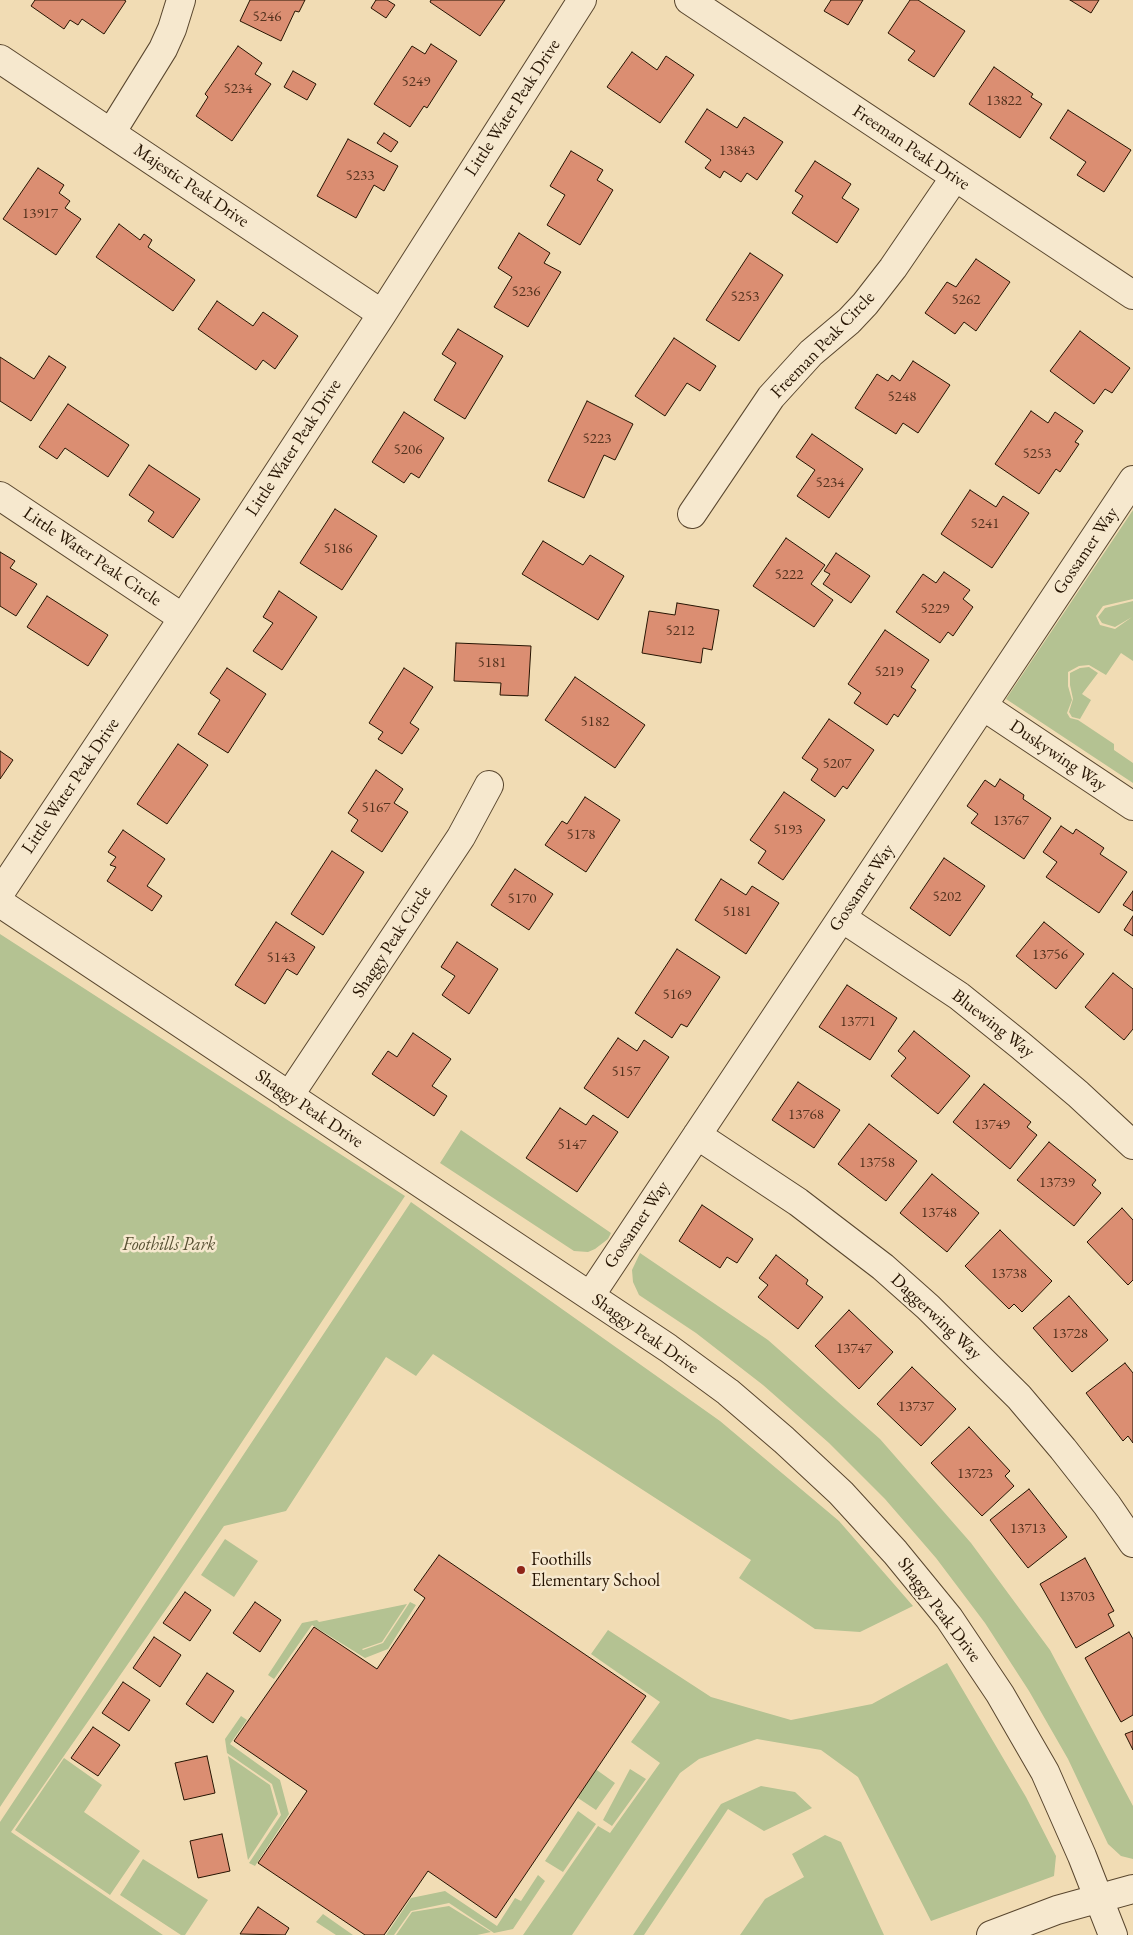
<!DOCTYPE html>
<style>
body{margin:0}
canvas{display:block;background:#f1dcb4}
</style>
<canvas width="1133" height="1935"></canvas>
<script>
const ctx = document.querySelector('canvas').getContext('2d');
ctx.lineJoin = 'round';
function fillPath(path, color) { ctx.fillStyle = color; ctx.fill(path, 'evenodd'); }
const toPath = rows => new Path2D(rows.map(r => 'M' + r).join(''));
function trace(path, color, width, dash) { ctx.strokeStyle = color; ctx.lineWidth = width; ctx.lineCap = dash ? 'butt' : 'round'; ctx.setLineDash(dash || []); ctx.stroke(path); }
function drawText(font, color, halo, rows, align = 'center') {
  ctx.font = font + ' "EB Garamond",serif'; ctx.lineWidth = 5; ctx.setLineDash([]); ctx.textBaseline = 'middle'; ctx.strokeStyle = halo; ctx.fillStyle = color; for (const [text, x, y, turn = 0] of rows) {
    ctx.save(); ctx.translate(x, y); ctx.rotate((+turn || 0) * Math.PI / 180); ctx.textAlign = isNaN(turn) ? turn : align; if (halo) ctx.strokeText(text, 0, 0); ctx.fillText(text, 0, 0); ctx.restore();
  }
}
fillPath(toPath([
 [1133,510,1133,599,1103,606,1096,616,1100,625,1115,629,1132,617,1115,627,1102,623,1098,617,1105,608,1133,601,1133,661,1121,653,1106,675,1089,665,1079,666,1068,672,1068,686,1072,700,1067,713,1070,718,1078,720,1114,744,1114,750,1133,763,1133,783,1006,699],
 [1089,667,1098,673,1082,694,1091,700,1080,719,1072,717,1069,712,1073,699,1070,685,1070,673,1080,668],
 [0,934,405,1196,0,1807],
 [461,1130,611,1233,608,1239,595,1249,588,1252,574,1251,440,1163],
 [411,1202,720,1421,839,1521,913,1606,860,1632,815,1629,739,1578,751,1560,433,1354,416,1376,386,1357,286,1511,224,1526,11,1832,163,1935,0,1935,0,1822],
 [640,1253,768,1340,880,1439,971,1543,1050,1650,1133,1806,1133,1859,1121,1856,1108,1844,1068,1759,1029,1691,985,1623,936,1558,885,1499,829,1443,763,1385,696,1333,639,1295,633,1282,632,1270],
 [225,1539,258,1561,234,1597,201,1575],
 [410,1602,416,1605,388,1649,365,1658,312,1625,274,1679,268,1675,302,1623,317,1620,319,1622,407,1604,382,1642,362,1649,363,1650,383,1643],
 [608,1630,711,1697,791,1720,872,1704,947,1663,1026,1797,1056,1856,1054,1876,931,1921,858,1777,821,1750,757,1739,699,1759,680,1773,572,1935,523,1935,598,1826,610,1833,660,1763,631,1742,660,1702,591,1654],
 [241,1716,247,1720,230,1744,280,1780,289,1814,255,1866,249,1863,281,1815,272,1784,227,1753,225,1739],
 [228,1756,270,1785,278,1814,248,1860],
 [64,1758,102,1785,84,1812,140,1851,110,1895,15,1830],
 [594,1768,615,1783,596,1810,575,1796],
 [630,1769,646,1779,612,1826,603,1820],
 [761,1786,795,1792,812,1808,764,1831,728,1809,644,1935,633,1935,721,1804],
 [578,1811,596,1824,563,1872,545,1861],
 [825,1835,841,1842,884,1935,740,1935,765,1899,804,1877,792,1854],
 [143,1859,208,1900,185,1935,181,1935,120,1895],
 [538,1875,545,1881,513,1929,494,1933,449,1903,411,1911,394,1935,386,1935,411,1898,445,1891,497,1926,515,1898,521,1901],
 [449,1906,491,1932,477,1935,396,1935,412,1912],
 [323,1914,353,1935,336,1935,316,1922]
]), '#b4c292');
const building = toPath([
 [35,0,124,0,126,1,104,34,82,19,78,25,70,20,64,29,31,6,35,0],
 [250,0,305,0,299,12,295,11,281,41,240,21,250,0],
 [376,0,387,0,395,5,386,18,371,8,376,0],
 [431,0,505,0,480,36,430,2,431,0],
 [831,0,863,0,848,25,824,11,831,0],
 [910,0,918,0,965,31,934,77,908,60,915,51,888,33,910,0],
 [1070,0,1099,0,1091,13,1070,0],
 [431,44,457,61,427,108,424,106,410,127,374,104,412,46,425,54,431,44],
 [238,46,262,63,255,74,271,84,232,141,196,116,208,97,205,94,238,46],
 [632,52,657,70,666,56,694,75,660,123,607,87,632,52],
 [994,67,1033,94,1031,97,1042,104,1020,138,969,104,994,67],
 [293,71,316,84,307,100,284,87,293,71],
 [707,109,737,128,744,117,783,142,757,180,747,173,741,182,724,171,720,178,705,168,711,160,685,142,707,109],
 [1068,110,1131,150,1104,192,1077,175,1086,162,1050,138,1068,110],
 [384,133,398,142,391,152,377,143,384,133],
 [348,139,398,166,384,191,374,185,356,218,317,196,348,139],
 [571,151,603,170,597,180,613,190,580,245,547,225,565,195,550,186,571,151],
 [815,161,851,184,842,198,859,209,837,243,792,213,803,196,795,191,815,161],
 [38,168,64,185,59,193,70,201,65,208,81,219,56,255,3,219,38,168],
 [119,224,140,240,144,234,152,240,148,247,195,280,173,311,96,257,119,224],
 [519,233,550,253,544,263,561,272,528,327,494,307,512,277,498,268,519,233],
 [750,253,783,275,739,341,706,320,750,253],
 [976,259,1010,282,976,331,964,322,955,334,925,313,947,282,956,287,976,259],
 [217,301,253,326,263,312,298,336,275,369,263,360,256,370,198,329,217,301],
 [458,329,503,356,465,419,434,400,456,363,442,354,458,329],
 [1080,331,1130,368,1112,393,1105,389,1094,404,1050,371,1080,331],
 [674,338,716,366,700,391,687,383,665,416,635,396,674,338],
 [49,356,66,367,31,421,0,401,0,357,34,379,49,356],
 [913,361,950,385,918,433,903,423,896,434,855,408,877,374,888,381,892,375,900,381,913,361],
 [587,401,633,424,615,460,604,455,584,498,548,481,587,401],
 [68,404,129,445,108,477,65,448,57,459,39,447,68,404],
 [1031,411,1048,423,1055,412,1083,431,1075,442,1079,444,1060,472,1056,469,1039,494,995,464,1031,411],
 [404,412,444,438,419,478,411,473,404,483,372,462,404,412],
 [812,434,863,469,829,518,797,496,815,470,796,457,812,434],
 [149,465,200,499,173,538,148,521,154,512,129,495,149,465],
 [970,490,996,507,1003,496,1029,513,992,568,941,534,970,490],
 [335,509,377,536,342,590,300,563,335,509],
 [786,538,825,565,811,584,833,600,814,627,753,586,786,538],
 [543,541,583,565,590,555,624,576,598,620,522,574,543,541],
 [0,552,15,561,10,568,37,584,16,616,0,606,0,552],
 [836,553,870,576,851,603,823,584,830,574,824,571,836,553],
 [944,572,970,590,963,599,973,607,953,636,948,632,940,643,896,612,923,574,936,583,944,572],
 [279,591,317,617,282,670,253,651,273,623,263,617,279,591],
 [47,596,108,635,88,666,27,627,47,596],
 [677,603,719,610,712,650,703,648,701,663,642,653,649,611,675,615,677,603],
 [885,630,929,660,911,687,916,690,898,717,894,714,887,725,854,703,861,693,848,684,885,630],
 [456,643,531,646,528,696,500,695,501,683,454,681,456,643],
 [227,668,266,694,228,753,198,734,220,700,210,693,227,668],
 [404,668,433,687,410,723,419,729,402,754,378,739,383,732,369,723,404,668],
 [575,677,645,725,615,768,545,720,575,677],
 [829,719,874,750,847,789,843,786,835,797,811,780,818,769,802,758,829,719],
 [178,744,208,765,167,824,137,804,178,744],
 [0,751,13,760,0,779,0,751],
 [376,770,403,789,394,803,408,812,382,852,351,831,358,820,348,813,376,770],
 [1000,779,1024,795,1023,799,1051,818,1024,859,971,823,978,814,967,806,985,780,995,787,1000,779],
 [784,792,825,820,783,880,758,863,766,851,750,840,784,792],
 [585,797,620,820,586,872,545,845,562,821,567,824,585,797],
 [1061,826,1073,834,1076,829,1104,848,1100,854,1127,872,1099,913,1046,877,1057,862,1043,852,1061,826],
 [123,830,165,859,147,886,162,896,152,911,107,881,116,867,110,865,116,857,108,852,123,830],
 [332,851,364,872,323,935,291,914,332,851],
 [944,858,985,886,950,936,910,908,944,858],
 [515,869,553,894,529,930,491,905,515,869],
 [721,879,746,895,752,886,779,903,746,954,695,920,721,879],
 [1133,891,1133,911,1123,905,1133,891],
 [1133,916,1133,936,1124,930,1133,916],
 [276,922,315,947,297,975,287,969,265,1004,235,985,276,922],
 [1044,922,1084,954,1056,989,1016,956,1044,922],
 [457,942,498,969,469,1014,442,995,455,976,441,967,457,942],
 [677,949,720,977,687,1027,681,1024,672,1038,635,1013,677,949],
 [1113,973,1133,989,1133,1029,1124,1040,1085,1007,1113,973],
 [847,985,897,1018,870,1060,819,1027,847,985],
 [914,1031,970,1076,938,1114,891,1076,906,1058,898,1051,914,1031],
 [413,1033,451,1059,432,1086,447,1096,434,1116,372,1074,388,1051,397,1057,413,1033],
 [618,1038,637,1051,644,1040,669,1057,628,1118,584,1088,618,1038],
 [798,1082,840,1110,814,1148,772,1120,798,1082],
 [984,1084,1031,1122,1027,1127,1037,1135,1010,1169,953,1122,984,1084],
 [560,1108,586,1125,593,1115,618,1132,577,1192,526,1158,560,1108],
 [869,1124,917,1161,886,1201,838,1164,869,1124],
 [1049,1142,1096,1180,1092,1185,1101,1193,1074,1226,1017,1180,1049,1142],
 [932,1174,979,1213,947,1252,900,1213,932,1174],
 [702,1205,753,1239,737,1263,727,1257,720,1268,679,1241,702,1205],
 [1122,1208,1133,1220,1133,1280,1128,1285,1087,1242,1122,1208],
 [1000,1230,1052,1281,1022,1312,1014,1304,1009,1309,965,1266,1000,1230],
 [776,1255,808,1280,806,1284,823,1297,798,1329,758,1297,768,1285,759,1278,776,1255],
 [1069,1296,1108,1340,1072,1372,1033,1328,1069,1296],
 [849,1310,893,1352,859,1389,815,1346,849,1310],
 [1125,1363,1133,1373,1133,1443,1128,1436,1123,1441,1086,1393,1125,1363],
 [912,1367,956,1409,921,1446,877,1404,912,1367],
 [969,1427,1010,1471,1005,1476,1014,1486,982,1516,931,1463,969,1427],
 [1029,1489,1067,1537,1028,1568,990,1520,1029,1489],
 [439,1555,646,1696,496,1918,428,1871,384,1935,365,1935,258,1863,307,1791,234,1741,314,1627,377,1669,425,1598,414,1590,439,1555],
 [1085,1558,1114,1611,1108,1614,1114,1626,1076,1648,1040,1584,1085,1558],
 [185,1592,211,1610,190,1641,163,1623,185,1592],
 [255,1602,281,1620,260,1652,233,1633,255,1602],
 [1129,1632,1133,1639,1133,1715,1121,1722,1085,1658,1129,1632],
 [154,1637,181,1655,160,1687,133,1668,154,1637],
 [207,1673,234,1691,213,1723,186,1704,207,1673],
 [123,1682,150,1700,129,1731,102,1713,123,1682],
 [93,1727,120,1745,98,1776,71,1758,93,1727],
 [1133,1731,1133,1750,1125,1734,1133,1731],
 [207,1756,215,1793,184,1800,175,1763,207,1756],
 [222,1834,230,1871,198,1878,190,1841,222,1834],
 [258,1907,289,1928,285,1935,240,1934,258,1907]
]);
fillPath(building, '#db8e72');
trace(building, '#261402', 1);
const minor = toPath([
 [689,0,1133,295],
 [0,59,382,314],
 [111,133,163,49,172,29,181,0],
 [0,496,183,618],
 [692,514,771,397,811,353,849,321,865,304,893,268,955,177],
 [983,706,1133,806],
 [0,893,183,618,382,314,582,0],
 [0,903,668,1348,728,1392,784,1440,841,1493,895,1552,949,1618,1000,1694,1045,1772,1082,1856,1113,1935],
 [842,918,959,996,1020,1045,1078,1094,1133,1145],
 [289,1096,461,837,489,785],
 [697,1135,798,1202,883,1267,928,1307,1019,1397,1063,1449,1107,1505,1133,1543],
 [590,1296,1133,480],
 [991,1935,1057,1910,1133,1889]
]);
trace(minor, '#59462e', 30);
trace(minor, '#f6e8ce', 28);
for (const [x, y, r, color] of [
 [521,1570,5,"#8f2418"]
]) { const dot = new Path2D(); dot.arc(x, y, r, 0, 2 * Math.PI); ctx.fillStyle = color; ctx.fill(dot); trace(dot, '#f6e8ce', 2); }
drawText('15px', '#53321e', null, [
 ["5246",267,17],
 ["5249",416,82],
 ["5234",238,89],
 ["13822",1004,101],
 ["13843",737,151],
 ["5233",360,176],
 ["13917",40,214],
 ["5236",526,292],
 ["5253",745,297],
 ["5262",966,300],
 ["5248",902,397],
 ["5223",597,439],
 ["5206",408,450],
 ["5253",1037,454],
 ["5234",830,483],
 ["5241",985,524],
 ["5186",338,549],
 ["5222",789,575],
 ["5229",935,609],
 ["5212",680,631],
 ["5181",492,663],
 ["5219",889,672],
 ["5182",595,722],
 ["5207",837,764],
 ["5167",376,808],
 ["13767",1011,821],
 ["5193",788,830],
 ["5178",581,835],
 ["5202",947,897],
 ["5170",522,899],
 ["5181",737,912],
 ["13756",1050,955],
 ["5143",281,958],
 ["5169",677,995],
 ["13771",858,1022],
 ["5157",626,1072],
 ["13768",806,1115],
 ["13749",992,1125],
 ["5147",572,1145],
 ["13758",877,1163],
 ["13739",1057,1183],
 ["13748",939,1213],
 ["13738",1009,1274],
 ["13728",1070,1334],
 ["13747",854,1349],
 ["13737",916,1407],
 ["13723",975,1474],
 ["13713",1028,1529],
 ["13703",1077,1597]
]);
drawText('18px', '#261402', '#f6e8ce', [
 ["Little Water Peak Drive",513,108,-57],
 ["Freeman Peak Drive",911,148,34],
 ["Majestic Peak Drive",191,186,34],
 ["Freeman Peak Circle",823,345,-46],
 ["Little Water Peak Drive",294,448,-57],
 ["Gossamer Way",1086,551,-56],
 ["Little Water Peak Circle",92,557,34],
 ["Duskywing Way",1058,756,34],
 ["Little Water Peak Drive",71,786,-56],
 ["Gossamer Way",862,888,-56],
 ["Shaggy Peak Circle",392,942,-57],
 ["Bluewing Way",993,1024,38],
 ["Shaggy Peak Drive",309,1109,34],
 ["Gossamer Way",637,1225,-56],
 ["Daggerwing Way",936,1317,43],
 ["Shaggy Peak Drive",645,1334,35],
 ["Shaggy Peak Drive",939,1610,53]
]);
drawText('italic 18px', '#585134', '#f6e8ce', [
 ["Foothills Park",169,1245]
]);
drawText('18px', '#261402', '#f6e8ce', [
 ["Foothills",531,1560],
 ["Elementary School",531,1581]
], 'left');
</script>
